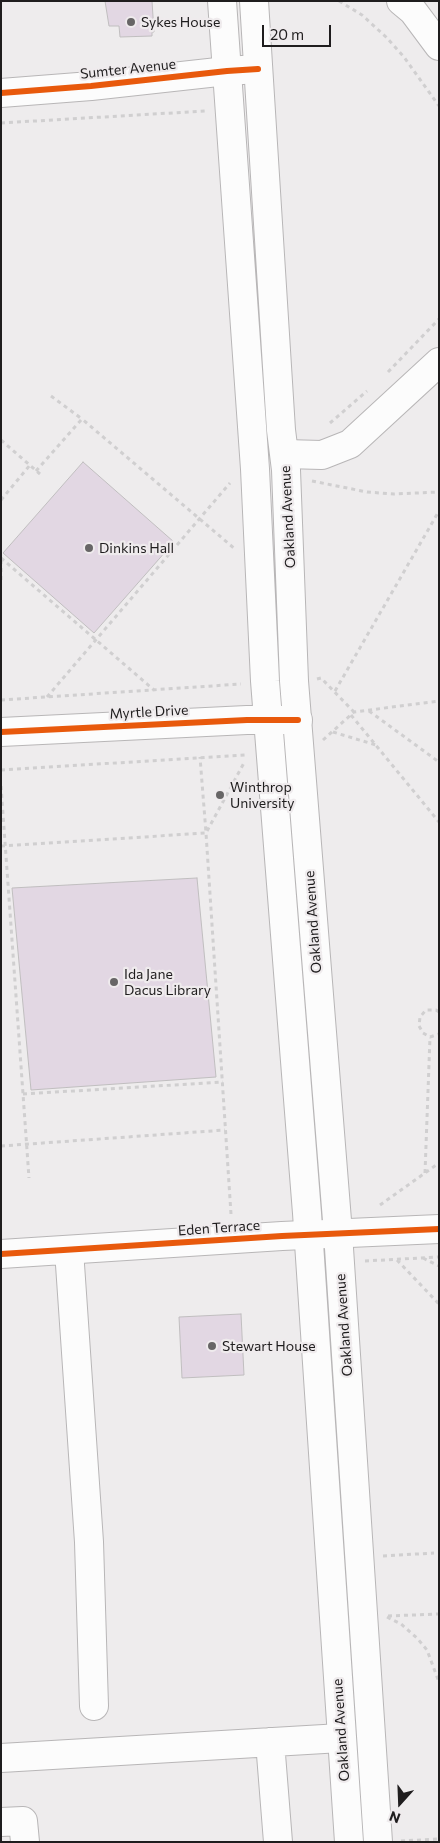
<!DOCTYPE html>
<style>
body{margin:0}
#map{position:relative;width:440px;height:1843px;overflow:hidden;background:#eeeced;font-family:Commissioner,sans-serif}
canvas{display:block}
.frame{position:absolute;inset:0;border:2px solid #1f1d1e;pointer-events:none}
.north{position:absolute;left:375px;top:1778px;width:50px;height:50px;-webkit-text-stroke:4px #efebed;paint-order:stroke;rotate:200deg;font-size:14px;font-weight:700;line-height:20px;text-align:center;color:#1f1d1e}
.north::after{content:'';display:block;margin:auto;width:18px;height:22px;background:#1f1d1e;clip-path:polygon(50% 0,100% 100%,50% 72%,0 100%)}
.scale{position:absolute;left:262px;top:25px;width:69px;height:22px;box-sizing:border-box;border:2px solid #1f1d1e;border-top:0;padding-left:6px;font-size:15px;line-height:18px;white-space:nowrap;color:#1f1d1e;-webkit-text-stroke:4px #efebed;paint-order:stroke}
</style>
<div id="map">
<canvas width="440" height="1843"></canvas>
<div class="frame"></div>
<div class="north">N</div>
<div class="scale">20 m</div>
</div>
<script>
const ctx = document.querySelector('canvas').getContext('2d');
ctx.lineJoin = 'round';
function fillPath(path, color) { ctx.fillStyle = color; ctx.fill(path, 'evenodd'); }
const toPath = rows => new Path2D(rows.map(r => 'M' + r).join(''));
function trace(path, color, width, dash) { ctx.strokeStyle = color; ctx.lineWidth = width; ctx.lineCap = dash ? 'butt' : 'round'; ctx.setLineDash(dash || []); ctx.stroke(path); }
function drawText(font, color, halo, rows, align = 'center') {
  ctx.font = font + ' Commissioner,sans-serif'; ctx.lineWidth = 4.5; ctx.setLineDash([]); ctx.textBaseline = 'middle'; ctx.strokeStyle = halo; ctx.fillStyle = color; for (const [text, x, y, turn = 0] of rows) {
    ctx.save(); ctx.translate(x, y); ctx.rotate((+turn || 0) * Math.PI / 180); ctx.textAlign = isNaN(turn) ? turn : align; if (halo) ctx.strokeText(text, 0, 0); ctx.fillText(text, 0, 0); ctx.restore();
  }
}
const building = toPath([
 [105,1,152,1,154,32,152,32,152,36,120,37,119,26,109,26,105,1],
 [83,462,174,542,94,633,3,553,83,462],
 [197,878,216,1077,31,1090,12,888,197,878],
 [241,1314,244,1375,182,1378,179,1317,241,1314]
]);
fillPath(building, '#e2d7e3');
trace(building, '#c0bebf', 1);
const minor = toPath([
 [401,1,413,11,439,46],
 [1,93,91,86,227,71,258,69],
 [285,454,322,455,350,444,439,362],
 [1,732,247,720,298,720],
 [69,1250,89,1542,94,1706],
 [1,1254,282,1236,439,1229],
 [270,1742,278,1842],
 [1,1758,341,1738],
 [1,1822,23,1821,25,1842]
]);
const major = toPath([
 [222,1,255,469,265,681,307,1213,349,1842],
 [254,1,281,430,286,470,294,681,338,1233,378,1842]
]);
trace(minor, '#b8b6b7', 30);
trace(major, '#b8b6b7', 30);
trace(toPath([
 [339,1,362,15,386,37,404,57,439,106],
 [1,123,205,111],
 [388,372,439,319],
 [51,396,82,419],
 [330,423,367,391],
 [1,440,40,474],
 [36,471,82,419,235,549],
 [312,481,367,492,394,494,439,492],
 [1,500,30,465],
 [1,558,154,690],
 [1,580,1,559],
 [317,679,321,678,354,712],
 [335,691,439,511],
 [47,697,230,483],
 [1,700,241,684],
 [369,711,439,762],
 [351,715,439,822],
 [333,732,376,745],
 [323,740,354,712,439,701],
 [1,770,245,755],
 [1,786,29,1178],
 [1,846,206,833,200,757],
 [439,1012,436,1010,426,1010,420,1017,419,1026,423,1033,430,1037,439,1034],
 [23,1094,223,1082],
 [1,1146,225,1130],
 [425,1173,430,1037],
 [380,1205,439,1163],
 [231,1214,206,833,245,761],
 [423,1258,439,1266],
 [397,1260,439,1304],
 [365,1261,439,1257],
 [383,1556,434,1553],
 [388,1616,438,1614],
 [387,1617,401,1624,417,1638,427,1650,439,1682],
 [401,1841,439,1839]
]), '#d0cfd0', 3, [4, 4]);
trace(minor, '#fcfcfc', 28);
trace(major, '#fcfcfc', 28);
trace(toPath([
 [1,93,91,86,227,71,258,69],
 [1,732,247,720,298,720],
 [1,1254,282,1236,439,1229]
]), '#e8590c', 6);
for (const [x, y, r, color] of [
 [131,22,5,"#676566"],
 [89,548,5,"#676566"],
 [220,795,5,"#676566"],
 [114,982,5,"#676566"],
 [212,1346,5,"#676566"]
]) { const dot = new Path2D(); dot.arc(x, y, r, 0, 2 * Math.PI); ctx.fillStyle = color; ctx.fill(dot); trace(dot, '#efebed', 2); }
drawText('14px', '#1f1d1e', '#efebed', [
 ["Sykes House",141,22],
 ["Dinkins Hall",99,548],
 ["Winthrop",230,787],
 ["University",230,803],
 ["Ida Jane",124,974],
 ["Dacus Library",124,990],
 ["Stewart House",222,1346]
], 'left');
drawText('14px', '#1f1d1e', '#efebed', [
 ["Sumter Avenue",128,69,-6],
 ["Oakland Avenue",288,517,-93],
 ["Myrtle Drive",149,712,-3],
 ["Oakland Avenue",313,922,-94],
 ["Eden Terrace",219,1228,-4],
 ["Oakland Avenue",344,1325,-94],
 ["Oakland Avenue",341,1730,-94]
]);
</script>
